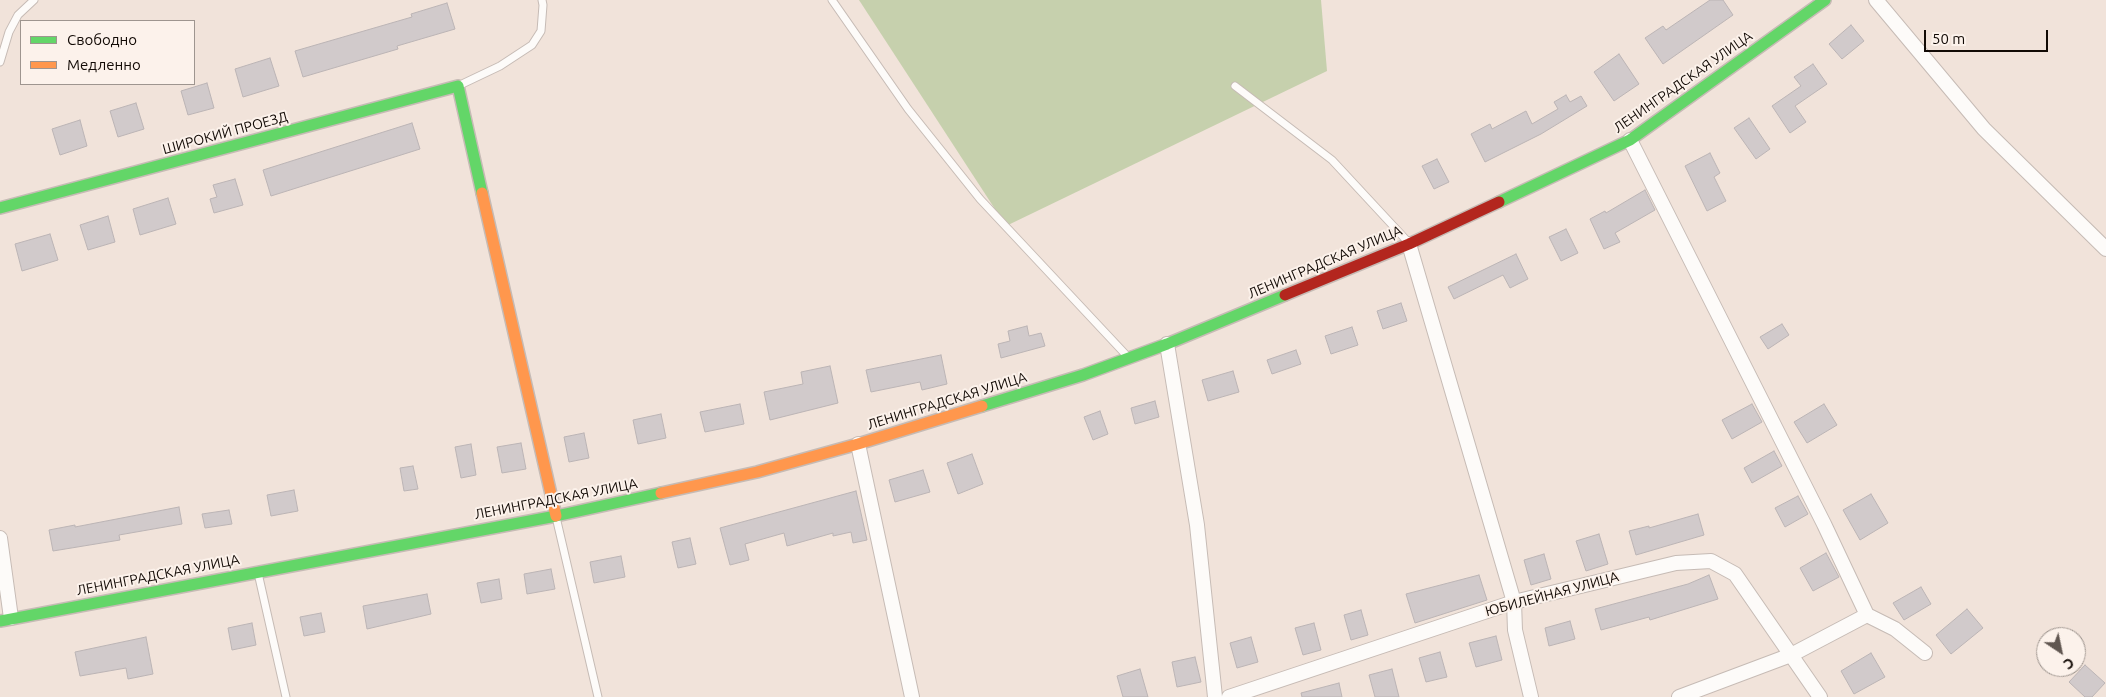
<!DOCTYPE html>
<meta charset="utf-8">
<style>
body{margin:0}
#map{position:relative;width:2106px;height:697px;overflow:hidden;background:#f1e3da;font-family:Ubuntu,sans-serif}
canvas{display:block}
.legend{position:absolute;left:20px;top:20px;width:175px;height:65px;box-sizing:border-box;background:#fcf2eb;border:1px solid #9e958f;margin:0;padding:6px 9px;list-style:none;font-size:15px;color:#120a05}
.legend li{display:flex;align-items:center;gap:10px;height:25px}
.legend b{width:25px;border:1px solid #9e958f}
.north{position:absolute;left:2036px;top:627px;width:50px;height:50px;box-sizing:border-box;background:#fcf2eb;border:1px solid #9e958f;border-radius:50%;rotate:146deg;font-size:14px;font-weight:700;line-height:20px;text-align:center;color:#120a05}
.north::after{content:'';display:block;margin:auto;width:18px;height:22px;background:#605650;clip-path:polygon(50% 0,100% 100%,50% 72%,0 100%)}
.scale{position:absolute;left:1924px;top:30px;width:124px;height:22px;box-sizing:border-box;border:2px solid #120a05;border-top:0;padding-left:6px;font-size:15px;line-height:18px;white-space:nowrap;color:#120a05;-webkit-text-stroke:4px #fcf2eb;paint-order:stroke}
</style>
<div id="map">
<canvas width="2106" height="697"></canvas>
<ul class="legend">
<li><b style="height:6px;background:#63d668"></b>Свободно</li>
<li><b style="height:6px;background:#ff974d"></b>Медленно</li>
</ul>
<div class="north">С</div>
<div class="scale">50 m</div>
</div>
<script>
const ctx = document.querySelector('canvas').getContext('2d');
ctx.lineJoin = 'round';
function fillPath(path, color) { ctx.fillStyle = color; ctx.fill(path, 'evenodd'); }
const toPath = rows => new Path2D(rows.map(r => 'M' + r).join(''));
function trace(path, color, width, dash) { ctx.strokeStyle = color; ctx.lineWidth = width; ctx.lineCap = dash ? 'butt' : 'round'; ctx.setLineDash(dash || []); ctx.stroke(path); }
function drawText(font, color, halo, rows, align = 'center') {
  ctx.font = font + ' Ubuntu,sans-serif'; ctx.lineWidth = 4; ctx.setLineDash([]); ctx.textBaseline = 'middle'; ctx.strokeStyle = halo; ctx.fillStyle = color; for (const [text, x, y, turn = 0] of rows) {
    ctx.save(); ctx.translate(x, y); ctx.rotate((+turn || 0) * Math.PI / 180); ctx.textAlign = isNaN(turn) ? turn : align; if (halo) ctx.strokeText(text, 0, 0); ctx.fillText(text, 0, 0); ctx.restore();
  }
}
fillPath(toPath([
 [859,0,1321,0,1327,71,1006,226]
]), '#c6d0ad');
const building = toPath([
 [1710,0,1723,0,1733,15,1663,64,1645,38,1663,26,1666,30,1710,0],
 [447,3,455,29,397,46,398,49,303,77,295,51,412,17,411,14,447,3],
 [1851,25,1864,41,1842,59,1829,44,1851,25],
 [1619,54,1639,84,1614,101,1594,72,1619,54],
 [270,58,279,86,243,97,235,69,270,58],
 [1813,64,1827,84,1795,106,1806,122,1790,133,1772,106,1801,86,1794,77,1813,64],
 [207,83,214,108,188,115,181,91,207,83],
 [1566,95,1570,102,1581,96,1587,106,1541,134,1485,162,1471,134,1490,124,1492,129,1526,111,1532,124,1558,109,1554,102,1566,95],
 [136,103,144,129,118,137,110,111,136,103],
 [1749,118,1770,149,1756,159,1734,128,1749,118],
 [80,120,87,146,60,155,52,129,80,120],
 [412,123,420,149,271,196,263,170,412,123],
 [1710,153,1720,173,1714,177,1726,201,1707,211,1685,166,1710,153],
 [1437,159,1449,182,1434,189,1422,166,1437,159],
 [235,179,243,205,214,213,210,199,217,197,213,185,235,179],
 [1645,190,1655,210,1615,233,1620,242,1604,249,1590,219,1605,211,1606,213,1645,190],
 [168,198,176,224,140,235,133,209,168,198],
 [108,216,115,242,88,250,80,225,108,216],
 [1566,229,1578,253,1561,261,1549,237,1566,229],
 [50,234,58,260,22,271,15,244,50,234],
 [1516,254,1528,279,1510,288,1503,275,1454,299,1448,287,1516,254],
 [1401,303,1407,321,1383,329,1377,311,1401,303],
 [1782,324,1789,335,1768,349,1760,337,1782,324],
 [1027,326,1029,336,1041,333,1045,346,1001,358,998,344,1010,341,1008,331,1027,326],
 [1352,327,1358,345,1331,354,1325,336,1352,327],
 [1296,350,1301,364,1272,374,1267,360,1296,350],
 [941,355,947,384,922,390,920,382,871,392,866,370,941,355],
 [830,366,838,403,770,420,764,392,803,384,801,372,830,366],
 [1233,371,1239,392,1208,401,1202,380,1233,371],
 [1155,401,1159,417,1135,424,1131,408,1155,401],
 [740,404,744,424,705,432,700,412,740,404],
 [1752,404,1762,422,1732,439,1722,420,1752,404],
 [1824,404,1837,425,1807,443,1794,422,1824,404],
 [1100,411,1108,434,1093,440,1084,417,1100,411],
 [661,414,666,438,638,444,633,420,661,414],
 [584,433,589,458,569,462,564,437,584,433],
 [521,443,526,469,502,473,497,447,521,443],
 [471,444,476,475,461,478,455,447,471,444],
 [1774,451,1782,466,1752,483,1744,468,1774,451],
 [972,454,983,484,958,494,947,463,972,454],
 [413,466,418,489,404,491,400,468,413,466],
 [923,470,930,492,895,502,889,480,923,470],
 [294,490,298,511,271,516,267,495,294,490],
 [856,491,867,540,853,543,851,532,833,536,833,533,787,546,784,533,745,544,749,560,730,565,720,528,856,491],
 [1871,494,1888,523,1860,540,1843,510,1871,494],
 [1798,496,1808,514,1785,527,1775,508,1798,496],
 [179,507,182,524,119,535,120,540,53,551,49,530,75,525,75,527,179,507],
 [229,510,232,524,205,528,202,514,229,510],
 [1698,514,1704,535,1636,555,1629,531,1649,526,1649,528,1698,514],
 [1599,534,1608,564,1586,571,1576,541,1599,534],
 [690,538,696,564,678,568,672,542,690,538],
 [1826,553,1839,577,1813,591,1800,568,1826,553],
 [1544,554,1551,579,1531,585,1524,560,1544,554],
 [621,556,625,577,594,583,590,562,621,556],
 [551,569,555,589,527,594,524,574,551,569],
 [1479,575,1487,600,1415,623,1406,594,1479,575],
 [1709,575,1718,599,1650,620,1649,617,1601,630,1595,609,1688,584,1709,575],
 [499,579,502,599,481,603,477,583,499,579],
 [1921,587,1931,604,1904,620,1893,603,1921,587],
 [427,594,431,614,367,629,363,606,427,594],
 [1967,609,1983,628,1951,654,1936,635,1967,609],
 [1361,610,1368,635,1351,640,1344,615,1361,610],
 [321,613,325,632,304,636,300,617,321,613],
 [1570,621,1575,639,1549,646,1545,628,1570,621],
 [252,623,256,645,232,650,228,628,252,623],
 [1314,623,1321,650,1303,655,1295,628,1314,623],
 [1496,636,1502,660,1476,667,1469,643,1496,636],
 [146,637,153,674,128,679,126,668,80,676,75,652,146,637],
 [1251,637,1258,662,1237,668,1230,643,1251,637],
 [1440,652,1447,677,1426,682,1419,658,1440,652],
 [1871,653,1885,677,1854,694,1841,671,1871,653],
 [1195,657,1201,682,1177,687,1172,662,1195,657],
 [2085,665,2105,683,2092,697,2085,697,2069,682,2085,665],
 [1140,669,1148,697,1123,697,1117,676,1140,669],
 [1392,669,1399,697,1375,697,1369,675,1392,669],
 [1339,683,1342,697,1302,697,1301,693,1339,683]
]);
fillPath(building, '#d1cacb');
trace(building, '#bbb4b5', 1);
const lane = toPath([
 [832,0,908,109,980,199,1128,357],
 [0,62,9,32,18,15,34,0],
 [460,85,500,66,532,45,541,31,543,5,542,0],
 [1235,86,1332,160,1409,243],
 [556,517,598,697],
 [258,573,286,697]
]);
const street = toPath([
 [1876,0,1984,129,2106,249],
 [1630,140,1824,524,1867,615,1895,629,1925,653],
 [1409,244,1514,602,1515,630,1531,697],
 [1167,344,1197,525,1215,697],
 [858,444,912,697],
 [0,538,11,618],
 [1229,697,1514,602,1676,563,1711,561,1735,574,1820,697],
 [1679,697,1791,655,1867,615]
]);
const fast = toPath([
 [1499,202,1630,140,1825,0],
 [0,208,458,86,482,193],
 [982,406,1083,375,1167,344,1285,295],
 [0,621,556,516,661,493]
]);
const slow = toPath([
 [482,193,556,516],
 [661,493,757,472,858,444,982,406]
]);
const jam = toPath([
 [1285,295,1409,244,1499,202]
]);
trace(lane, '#c6bbb5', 9);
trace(street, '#c6bbb5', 16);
trace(fast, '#c6bbb5', 14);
trace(slow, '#c6bbb5', 14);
trace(jam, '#c6bbb5', 14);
trace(lane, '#fdfbf9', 7);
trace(street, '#fdfbf9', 14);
trace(fast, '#63d668', 11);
trace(slow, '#ff974d', 11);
trace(jam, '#b3261e', 11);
drawText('14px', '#120a05', '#fcf2eb', [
 ["ЛЕНИНГРАДСКАЯ УЛИЦА",1683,82,-35],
 ["ШИРОКИЙ ПРОЕЗД",225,133,-15],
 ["ЛЕНИНГРАДСКАЯ УЛИЦА",1325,262,-23],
 ["ЛЕНИНГРАДСКАЯ УЛИЦА",947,401,-17],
 ["ЛЕНИНГРАДСКАЯ УЛИЦА",556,499,-11],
 ["ЛЕНИНГРАДСКАЯ УЛИЦА",158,575,-11],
 ["ЮБИЛЕЙНАЯ УЛИЦА",1552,594,-15]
]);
</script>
